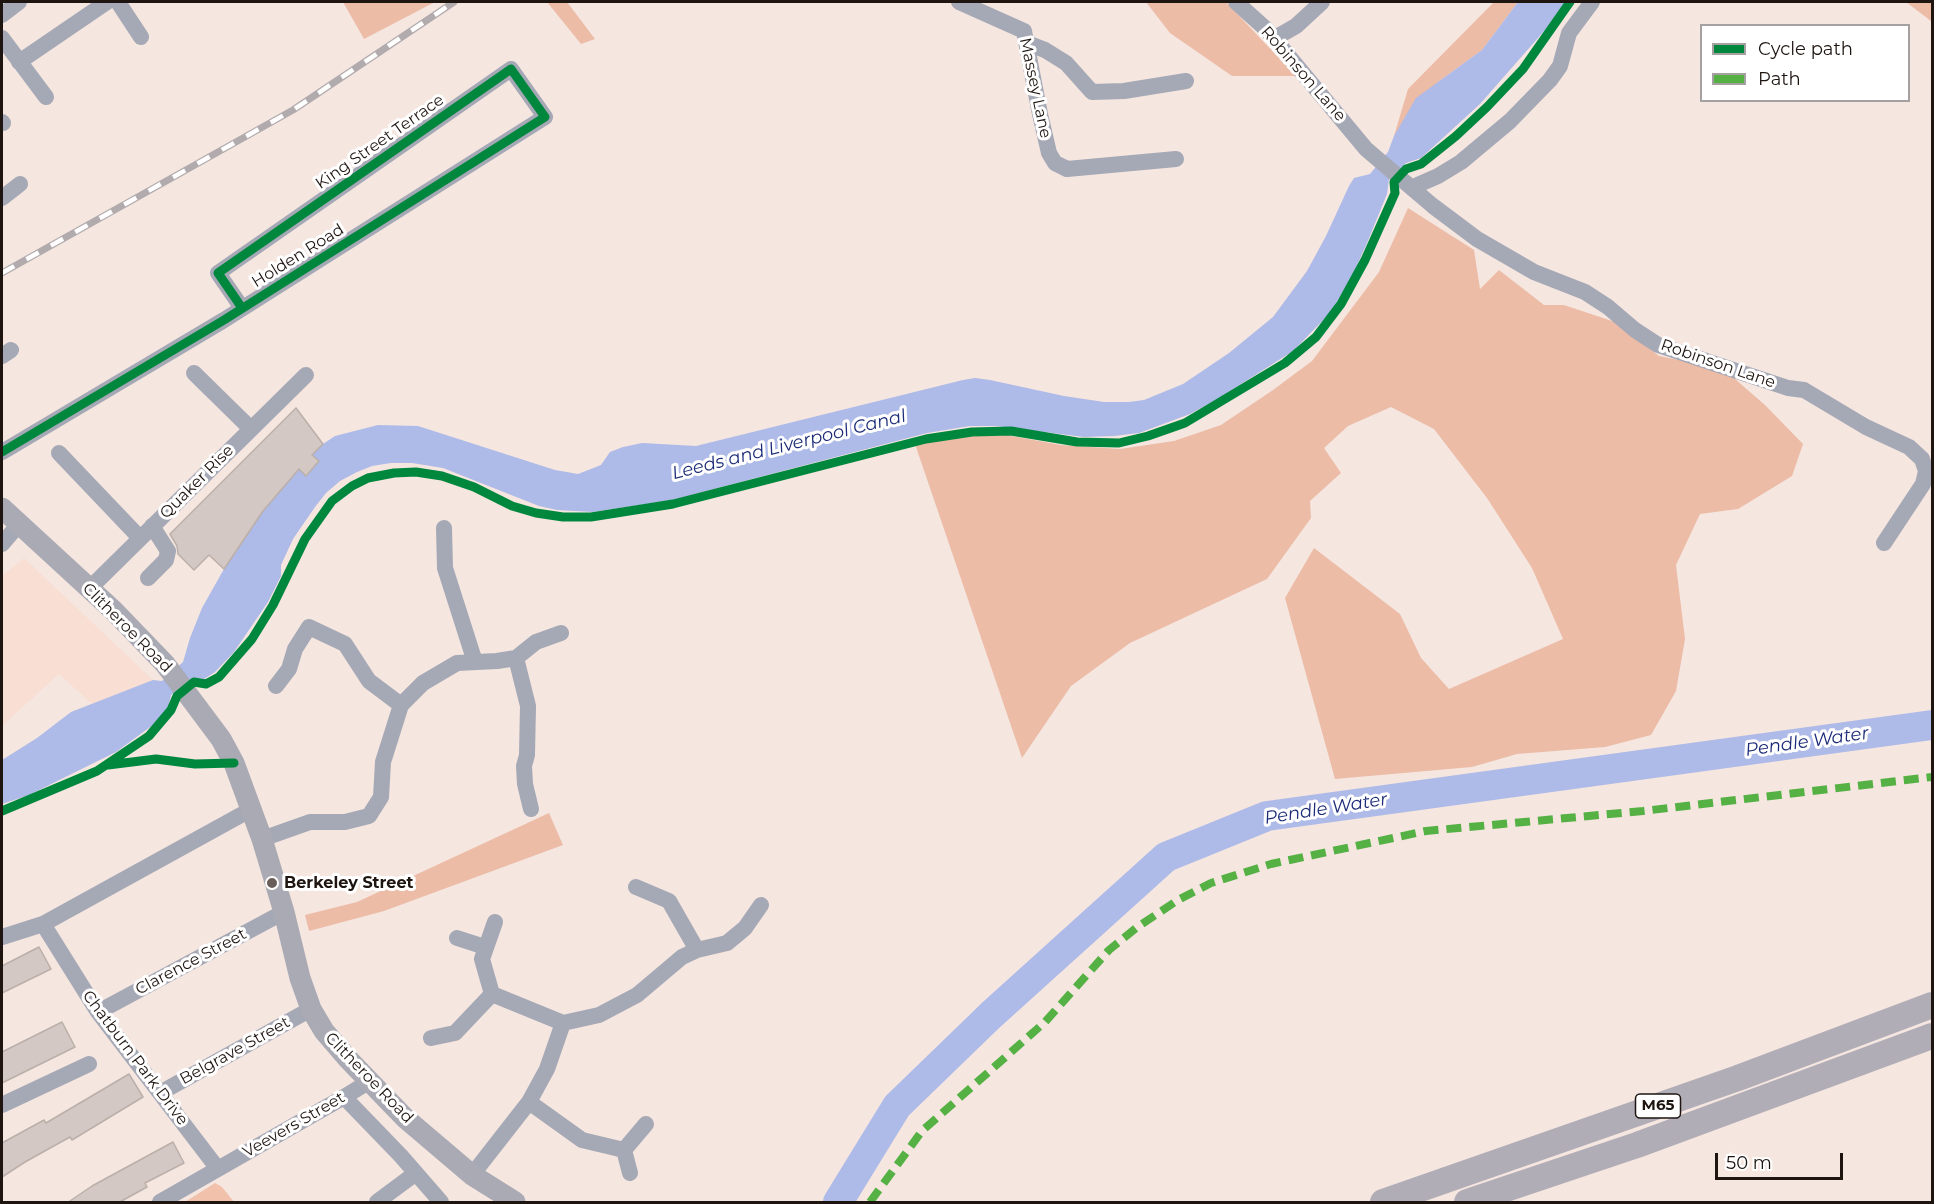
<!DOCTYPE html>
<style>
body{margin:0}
#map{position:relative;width:1934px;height:1204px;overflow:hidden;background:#f5e6e0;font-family:Montserrat,sans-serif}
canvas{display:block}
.frame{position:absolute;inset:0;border:3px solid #1e1511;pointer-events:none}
.legend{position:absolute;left:1700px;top:24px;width:210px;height:78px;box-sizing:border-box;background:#fff;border:2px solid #a5a1a0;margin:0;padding:8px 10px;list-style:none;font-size:18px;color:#1e1511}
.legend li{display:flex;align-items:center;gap:12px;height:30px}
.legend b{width:30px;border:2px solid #a5a1a0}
.scale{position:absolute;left:1715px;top:1153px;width:128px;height:27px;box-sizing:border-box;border:3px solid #1e1511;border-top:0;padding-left:8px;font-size:18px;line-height:21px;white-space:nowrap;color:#1e1511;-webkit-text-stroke:4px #fff;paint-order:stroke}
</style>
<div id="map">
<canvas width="1934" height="1204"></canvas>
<div class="frame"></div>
<ul class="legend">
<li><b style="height:8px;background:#00873e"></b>Cycle path</li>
<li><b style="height:8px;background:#55b144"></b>Path</li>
</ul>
<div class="scale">50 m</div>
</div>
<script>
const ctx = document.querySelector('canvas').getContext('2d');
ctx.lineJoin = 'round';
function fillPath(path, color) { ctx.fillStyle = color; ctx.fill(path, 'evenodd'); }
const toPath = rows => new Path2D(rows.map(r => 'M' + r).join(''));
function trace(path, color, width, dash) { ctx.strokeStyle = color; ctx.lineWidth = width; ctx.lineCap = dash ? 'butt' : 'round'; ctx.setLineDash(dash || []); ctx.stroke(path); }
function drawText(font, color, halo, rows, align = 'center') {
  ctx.font = font + ' Montserrat,sans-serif'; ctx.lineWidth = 6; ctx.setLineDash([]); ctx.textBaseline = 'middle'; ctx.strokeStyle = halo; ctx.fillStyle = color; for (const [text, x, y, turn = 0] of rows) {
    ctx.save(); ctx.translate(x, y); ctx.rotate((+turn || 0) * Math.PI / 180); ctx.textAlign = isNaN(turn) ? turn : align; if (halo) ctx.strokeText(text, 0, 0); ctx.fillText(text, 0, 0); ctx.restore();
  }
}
fillPath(toPath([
 [24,558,153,680,92,704,59,674,2,726,2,576]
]), '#f8ded3');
fillPath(toPath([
 [215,1183,222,1187,234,1202,185,1202]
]), '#f1c1ab');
fillPath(toPath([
 [343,2,435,2,364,39],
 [547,2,567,2,595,39,581,44],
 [1146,2,1226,2,1296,76,1232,76,1170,33],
 [1494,2,1518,2,1482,50,1438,82,1394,136,1408,89],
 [1906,2,1932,2,1932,22,1927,18],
 [1408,208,1474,250,1480,289,1499,270,1544,305,1564,305,1615,322,1659,356,1694,363,1728,373,1765,405,1803,444,1792,476,1738,509,1700,514,1676,565,1685,639,1676,691,1651,735,1605,747,1517,754,1472,767,1335,779,1285,598,1314,548,1400,614,1421,658,1449,689,1563,639,1532,568,1487,498,1434,429,1391,407,1348,426,1324,448,1341,473,1310,501,1311,518,1267,579,1130,643,1071,686,1022,758,915,444,959,432,995,433,1061,445,1120,449,1174,441,1221,425,1273,390,1312,361,1379,272],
 [549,813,563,845,384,911,309,931,305,915,357,902]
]), '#ecbca7');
fillPath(toPath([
 [1518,2,1565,2,1545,30,1480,104,1421,158,1406,163,1389,179,1387,194,1367,243,1353,274,1331,312,1293,351,1219,398,1190,414,1139,433,1114,436,1084,437,996,426,970,426,927,433,672,500,593,512,557,510,539,506,443,468,412,463,391,463,372,466,357,472,340,481,326,493,315,507,293,539,281,565,281,576,268,602,234,652,215,672,204,679,194,678,171,695,168,708,157,722,116,752,29,795,2,804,2,760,37,738,71,712,153,680,162,681,183,662,190,638,202,608,224,569,263,511,299,469,306,475,319,461,312,455,323,444,335,436,378,425,418,426,555,470,578,474,601,465,610,452,623,447,642,443,696,446,963,380,975,378,990,380,1064,396,1104,402,1129,402,1144,400,1183,384,1229,353,1273,317,1307,271,1326,236,1349,186,1354,178,1370,174,1388,152,1394,136,1416,98,1482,50]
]), '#aebae7');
trace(toPath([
 [838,1202,897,1106,991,1015,1166,857,1267,816,1932,725]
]), '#aebae7', 30);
const building = toPath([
 [296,408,323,444,312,455,319,461,306,476,299,469,263,511,224,569,209,555,194,570,178,554,177,546,170,534,296,408],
 [39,947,51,969,2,993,2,966,39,947],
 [62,1022,75,1047,2,1083,2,1052,62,1022],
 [129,1074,143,1097,72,1140,70,1137,25,1162,2,1177,2,1143,44,1120,46,1123,129,1074],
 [173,1142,184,1163,145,1183,147,1187,118,1203,67,1203,92,1186,173,1142]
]);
fillPath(building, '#d3c8c3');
trace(building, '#bbafaa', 1.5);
trace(toPath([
 [118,2,141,37],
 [959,2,1024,31,1040,114,1049,153,1055,163,1067,169,1176,159],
 [1236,2,1267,30,1366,149,1433,206,1477,239,1534,272,1585,292,1608,307,1635,330,1658,345,1788,388,1804,390,1866,427,1909,447,1922,459,1926,471,1923,484,1884,543],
 [2,15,19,2],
 [2,38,46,97],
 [1275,38,1296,26,1322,2],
 [1027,43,1045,50,1066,63,1092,92,1124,91,1186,81],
 [19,62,107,2],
 [2,122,3,123],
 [1413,187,1438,176,1461,162,1510,121,1550,80,1560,66,1569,33,1592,2],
 [2,198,20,184],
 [2,356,11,350],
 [194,373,251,429],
 [2,452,224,320,545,117,511,69,218,273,242,308],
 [59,453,140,538],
 [444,528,445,568,475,662],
 [2,544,20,523],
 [148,578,166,560,168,551,152,526],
 [89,589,306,375],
 [516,658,528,706,527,755,524,766,525,784,531,809],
 [276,686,289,669,295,649,309,627,345,644,369,681,401,705],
 [262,839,310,822,345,822,369,816,381,797,383,762,401,705,423,683,457,663,497,661,516,658,536,642,561,633],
 [636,887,669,901,697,950],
 [495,922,482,959,492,994,563,1023],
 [43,924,98,1012,218,1169],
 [2,937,43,924,250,810],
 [457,938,485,947],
 [98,1012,284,912],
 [431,1038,455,1033,492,994],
 [160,1093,311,1009],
 [344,1097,401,1156,441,1202],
 [529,1102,582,1140,624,1150,630,1173],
 [2,1105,89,1064],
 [624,1150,646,1124],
 [472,1175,529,1102,547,1069,563,1023,599,1015,637,995,682,957,697,950,727,943,745,928,761,905],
 [160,1202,344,1097,370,1081],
 [377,1202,416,1173]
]), '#a5a8b5', 16);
trace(toPath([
 [2,508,114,611,165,664,221,739,234,763,262,839,284,912,300,978,311,1009,324,1031,348,1059,405,1118,472,1175,515,1202]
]), '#aaaab4', 21);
trace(toPath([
 [1383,1202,1738,1078,1932,1005],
 [1467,1202,1637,1145,1932,1036]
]), '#b1adb7', 26);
const rail = toPath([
 [2,273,293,110,454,2]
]);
trace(rail, '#b2abad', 7);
trace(rail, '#fff', 4.5, [14]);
trace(toPath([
 [870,1202,922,1131,1045,1022,1109,950,1136,928,1178,900,1211,883,1271,864,1426,831,1643,811,1932,777]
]), '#55b144', 8, [15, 8]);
trace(toPath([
 [2,452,224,320,545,117,511,69,218,273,242,308],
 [108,765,156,759,195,764,234,763],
 [2,811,97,771,149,736,171,710,177,696,194,682,206,684,219,677,252,639,273,605,305,539,332,501,352,486,368,478,394,473,416,472,442,476,474,487,512,506,536,513,563,517,591,517,673,504,926,439,972,432,1011,431,1077,442,1119,443,1148,436,1185,423,1285,363,1316,337,1341,304,1365,260,1395,193,1394,182,1406,169,1421,164,1456,136,1487,107,1523,69,1570,2]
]), '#00873e', 9);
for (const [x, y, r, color] of [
 [272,883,6,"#695e59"]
]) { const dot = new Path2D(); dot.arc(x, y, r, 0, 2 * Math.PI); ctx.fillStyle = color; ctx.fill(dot); trace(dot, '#fff', 2); }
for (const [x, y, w] of [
 [1658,1106,45]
]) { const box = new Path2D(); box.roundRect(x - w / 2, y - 12, w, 24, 4.5); ctx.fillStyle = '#fff'; ctx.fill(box); trace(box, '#1e1511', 1.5); }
drawText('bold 15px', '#1e1511', null, [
 ["M65",1658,1106]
]);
drawText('16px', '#1e1511', '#fff', [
 ["Robinson Lane",1303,74,49],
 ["Massey Lane",1035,88,78],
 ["King Street Terrace",380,142,-35],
 ["Holden Road",298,256,-32],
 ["Robinson Lane",1718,364,19],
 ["Quaker Rise",197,482,-45],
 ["Clitheroe Road",127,628,45],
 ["Clarence Street",191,962,-28],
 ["Belgrave Street",235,1051,-29],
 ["Chatburn Park Drive",135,1058,53],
 ["Clitheroe Road",369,1078,46],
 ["Veevers Street",294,1125,-30]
]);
drawText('bold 16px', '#1e1511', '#fff', [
 ["Berkeley Street",284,883]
], 'left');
drawText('italic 18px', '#1b2b77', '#fff', [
 ["Leeds and Liverpool Canal",789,445,-14],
 ["Pendle Water",1807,742,-8],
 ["Pendle Water",1326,809,-9]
]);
</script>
